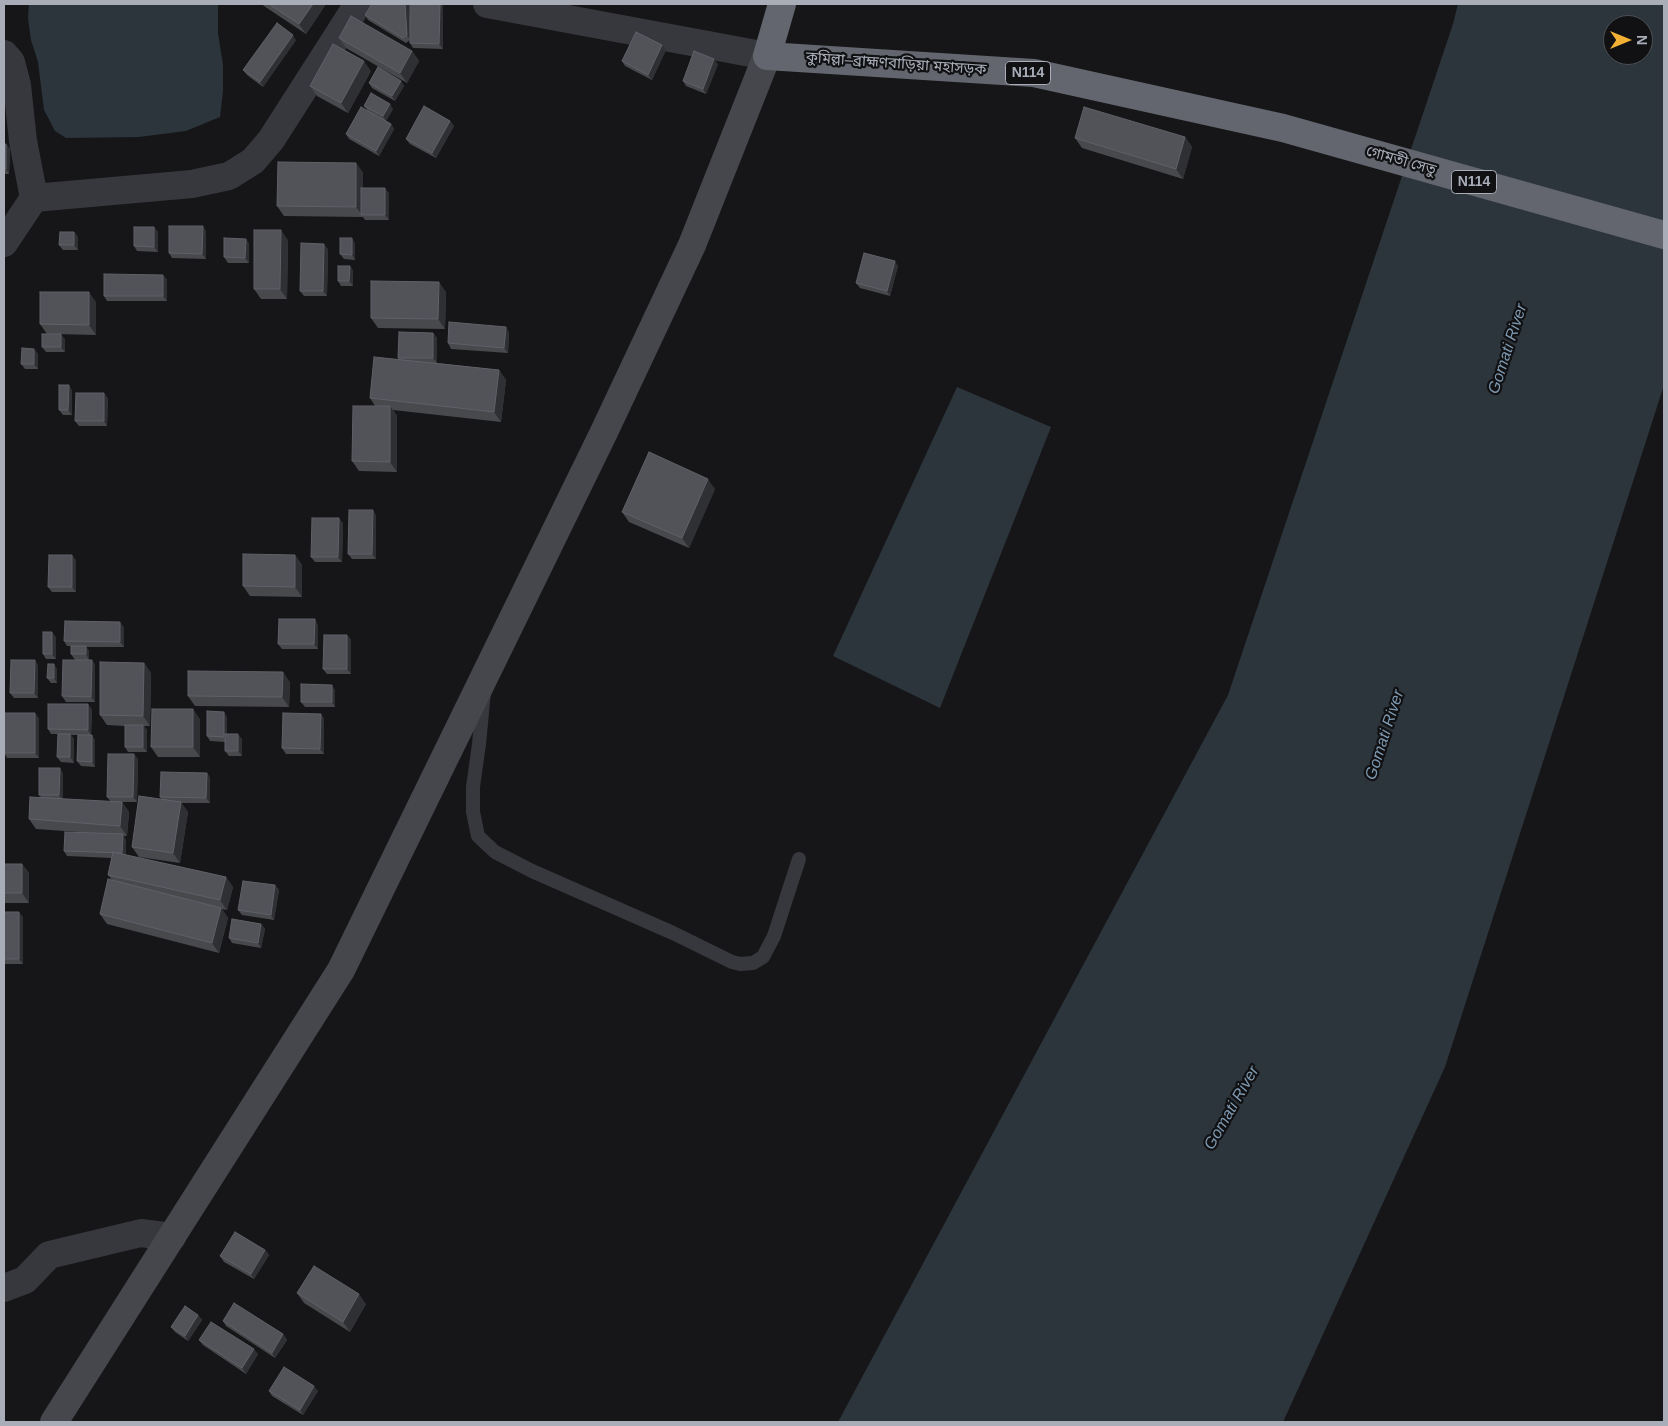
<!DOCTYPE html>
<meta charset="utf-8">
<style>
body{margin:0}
#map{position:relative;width:1668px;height:1426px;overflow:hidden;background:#161618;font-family:Helvetica,sans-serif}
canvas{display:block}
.frame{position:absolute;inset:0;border:5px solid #a8adb8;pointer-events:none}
.north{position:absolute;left:1603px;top:15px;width:50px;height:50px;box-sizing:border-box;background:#111113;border:1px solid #4d4f55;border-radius:50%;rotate:90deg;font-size:14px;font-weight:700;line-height:20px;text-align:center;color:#a8adb8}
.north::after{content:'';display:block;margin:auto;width:18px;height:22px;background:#f2b134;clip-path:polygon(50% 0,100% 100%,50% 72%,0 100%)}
</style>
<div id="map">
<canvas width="1668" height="1426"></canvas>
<div class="frame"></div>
<div class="north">N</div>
</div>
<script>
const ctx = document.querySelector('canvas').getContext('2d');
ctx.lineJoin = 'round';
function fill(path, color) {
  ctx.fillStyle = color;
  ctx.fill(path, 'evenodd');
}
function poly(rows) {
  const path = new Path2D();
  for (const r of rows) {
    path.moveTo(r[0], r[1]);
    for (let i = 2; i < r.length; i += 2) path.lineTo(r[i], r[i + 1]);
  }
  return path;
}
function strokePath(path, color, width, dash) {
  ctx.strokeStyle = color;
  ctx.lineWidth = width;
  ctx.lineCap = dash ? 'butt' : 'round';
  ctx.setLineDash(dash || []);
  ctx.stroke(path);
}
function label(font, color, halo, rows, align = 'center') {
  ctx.font = font + ' Helvetica,"Noto Sans Bengali",sans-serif';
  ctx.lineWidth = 4.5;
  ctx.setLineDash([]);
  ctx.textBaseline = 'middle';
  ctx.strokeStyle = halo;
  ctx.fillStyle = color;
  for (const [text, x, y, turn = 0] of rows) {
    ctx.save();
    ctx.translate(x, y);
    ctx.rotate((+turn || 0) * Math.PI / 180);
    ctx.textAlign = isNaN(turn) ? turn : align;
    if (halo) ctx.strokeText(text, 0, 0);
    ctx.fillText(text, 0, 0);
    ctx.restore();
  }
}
const water = poly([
 [29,4,218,4,218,33,223,65,223,91,220,117,186,131,139,137,66,138,55,131,44,110,38,62,31,40,28,18],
 [1458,4,1664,4,1664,385,1445,1067,1283,1422,838,1422,1228,695,1453,24],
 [1613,25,1643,25,1643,55,1613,55],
 [957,387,1051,427,940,708,833,656]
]);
const lane = poly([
 [484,692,479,744,473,787,473,812,478,836,495,852,532,871,673,933,732,962,740,964,753,963,763,957,774,936,799,859]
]);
const street = poly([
 [487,4,767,56],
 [4,54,11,62,17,85,23,141,34,198],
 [4,243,34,198,192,184,229,176,253,161,271,140,358,4],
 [4,1288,25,1280,49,1255,141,1233,172,1237]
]);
const secondary = poly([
 [54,1422,341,970,604,432,692,245,767,56]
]);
const highway = poly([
 [782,4,767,56,1034,73,1283,128,1664,235]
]);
const wall = poly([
 [262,4,326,4,306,34,264,6],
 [372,4,409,4,410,29,410,4,442,4,443,6,443,49,413,48,410,43,410,40,406,43,368,20,365,15],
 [339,38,412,51,419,61,407,83,346,48],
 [296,40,263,87,247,75,243,70],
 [662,45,666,50,652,80,625,66,622,61],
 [718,64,706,94,686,86,683,81],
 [371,71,348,113,317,96,310,86],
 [401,81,404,86,395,101,372,88,369,83],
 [364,106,393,109,386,121,391,124,394,129,379,156,349,139,346,134,368,111],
 [450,121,454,126,436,158,410,144,406,139],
 [1185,137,1192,147,1183,179,1082,148,1075,138],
 [4,144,6,144,10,149,9,174,4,174],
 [356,163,363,173,363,188,389,193,389,220,365,220,363,217,284,216,277,206],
 [154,227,158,232,158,252,137,251,134,246],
 [206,231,206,259,172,258,169,253],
 [74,232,78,237,78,250,63,250,59,245],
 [246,239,249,244,249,263,228,263,224,257],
 [288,240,287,299,261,299,254,289],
 [355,243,355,260,344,259,340,254],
 [328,249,327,296,304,296,300,291],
 [350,266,353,271,353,286,341,286,338,281],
 [898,266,890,296,860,288,856,283],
 [163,275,167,280,167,301,107,301,104,296],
 [446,292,445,329,378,328,371,318],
 [96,302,96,335,56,334,65,339,65,352,46,352,42,347,47,334,40,324],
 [509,332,508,353,451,349,448,343],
 [433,333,437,338,437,363,499,370,506,380,501,422,393,410,397,416,397,472,359,471,352,461,375,406,370,398,399,359,398,358],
 [34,349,38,354,38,369,25,369,21,364],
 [72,390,72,415,63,415,59,410],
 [108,398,107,426,79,426,75,421],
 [715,489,689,548,629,522,622,512],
 [376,515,376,559,352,559,348,554],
 [343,523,342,562,315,562,311,557],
 [295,555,302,565,302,597,250,596,243,586],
 [76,560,76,592,52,592,48,587],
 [318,625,318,649,282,649,278,644],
 [124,627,124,647,86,647,89,651,89,660,75,660,71,654,71,646,67,646,64,641],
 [347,635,351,640,351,674,327,674,323,669],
 [56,637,56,659,46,659,43,654],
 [92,660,95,665,95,702,66,702,62,696],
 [144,663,151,673,150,726,144,726,147,730,147,752,128,752,125,747,125,726,107,725,100,715],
 [38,665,38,698,14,698,10,693],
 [57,669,57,683,51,683,47,678],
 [290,682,289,707,195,706,188,696],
 [335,690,335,707,305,707,301,702],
 [92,709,91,735,95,740,95,767,81,766,77,761,78,735,71,735,74,739,74,763,61,762,57,757,58,734,51,734,48,729],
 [321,714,324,719,324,754,286,754,282,748],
 [227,717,227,734,242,739,242,756,229,756,225,751,225,742,210,741,207,736],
 [39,718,39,758,7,758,4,753],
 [200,719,200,757,158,757,151,747],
 [138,759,137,802,112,802,122,802,129,812,127,836,123,836,126,840,126,855,226,877,233,887,227,910,222,909,228,918,219,953,107,924,100,914,112,880,108,875,112,858,67,856,64,851,79,832,36,829,29,819,41,797,39,795,63,773,63,799,111,802,107,797],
 [207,773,210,778,210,803,181,803,188,812,180,863,139,857,132,847,162,800,160,797],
 [4,864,22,864,29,873,29,903,4,903],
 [275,885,279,890,274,920,242,915,238,910],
 [4,912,23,917,23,964,4,964],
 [261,924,265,929,261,948,232,943,229,938],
 [265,1250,269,1255,254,1279,224,1262,220,1256],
 [297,1293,366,1304,350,1332,304,1303],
 [198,1315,202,1320,188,1341,175,1332,171,1327],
 [223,1321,283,1334,287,1340,275,1358,226,1326],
 [199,1340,258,1354,246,1374,203,1345],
 [269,1391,318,1391,303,1415,272,1396]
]);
const shadedWall = poly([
 [313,4,326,4,306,34,299,24],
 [405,4,409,4,410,40,407,35],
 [440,4,442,4,443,6,443,49,439,44],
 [293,35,296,40,263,87,260,82],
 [662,45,666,50,652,80,648,75],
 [412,51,419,61,407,83,400,73],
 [714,59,718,64,706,94,703,89],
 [364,61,371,71,348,113,341,103],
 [401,81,404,86,395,101,392,96],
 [390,104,393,109,386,121,383,116],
 [450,121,454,126,436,158,432,153],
 [391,124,394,129,379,156,376,151],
 [1185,137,1192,147,1183,179,1176,169],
 [6,144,10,149,9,174,6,169],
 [356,163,363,173,363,215,362,215,356,207],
 [385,188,389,193,389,220,385,215],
 [203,226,206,231,206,259,202,254],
 [154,227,158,232,158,252,154,247],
 [281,230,288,240,287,299,280,289],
 [74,232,78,237,78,250,74,245],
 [352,238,355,243,355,260,352,255],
 [246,239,249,244,249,263,245,258],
 [324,244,328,249,327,296,323,291],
 [895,261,898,266,890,296,887,291],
 [350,266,353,271,353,286,349,281],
 [163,275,167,280,167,301,163,296],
 [439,282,446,292,445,329,438,319],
 [89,292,96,302,96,335,89,325],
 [506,327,509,332,508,353,504,348],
 [433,333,437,338,437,363,433,358],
 [61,334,65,339,65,352,61,347],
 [34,349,38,354,38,369,34,364],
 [499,370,506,380,501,422,494,412],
 [69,385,72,390,72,415,68,410],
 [104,393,108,398,107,426,104,421],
 [390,406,397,416,397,472,390,462],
 [708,479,715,489,689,548,682,538],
 [373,510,376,515,376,559,372,554],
 [339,518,343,523,342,562,338,557],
 [72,555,76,560,76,592,72,587],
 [295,555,302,565,302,597,295,587],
 [315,619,318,625,318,649,314,644],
 [120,622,124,627,124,647,120,642],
 [52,632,56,637,56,659,52,654],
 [347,635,351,640,351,674,347,669],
 [86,646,89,651,89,660,86,654],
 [35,660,38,665,38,698,34,693],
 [92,660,95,665,95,702,91,697],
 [144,663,151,673,150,726,143,716],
 [54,664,57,669,57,683,54,678],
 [283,672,290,682,289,707,282,697],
 [332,685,335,690,335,707,332,702],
 [88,704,92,709,91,735,88,730],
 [193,709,200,719,200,757,193,747],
 [224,712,227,717,227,742,224,737],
 [35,713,39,718,39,758,35,753],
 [321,714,324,719,324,754,320,749],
 [143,725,147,730,147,752,143,747],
 [70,734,74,739,74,763,70,757],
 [238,734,242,739,242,756,238,751],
 [92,735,95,740,95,767,92,762],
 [134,754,138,759,137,802,133,797],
 [60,768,63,773,63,800,59,795],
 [207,773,210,778,210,803,206,798],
 [122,802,129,812,127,836,120,826],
 [181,802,188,812,180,863,173,853],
 [123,834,126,840,126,858,122,853],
 [22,864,29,873,29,903,22,893],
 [226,877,233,887,227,910,220,900],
 [275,885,279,890,274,920,271,915],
 [221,908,228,918,219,953,212,943],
 [19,912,23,917,23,964,19,959],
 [261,924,265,929,261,948,258,943],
 [265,1250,269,1255,254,1279,251,1274],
 [359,1294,366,1304,350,1332,343,1322],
 [198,1315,202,1320,188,1341,185,1336],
 [283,1334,287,1340,275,1358,272,1353],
 [254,1349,258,1354,246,1374,242,1368],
 [314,1386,318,1391,303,1415,300,1410]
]);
const building = poly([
 [269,4,313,4,299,24,269,4],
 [372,4,405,4,407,35,403,38,365,15,372,4],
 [410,4,440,4,439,44,410,43,410,4],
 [351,16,412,51,400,73,339,38,351,16],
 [277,23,293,35,260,82,243,70,277,23],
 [636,32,662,45,648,75,622,61,636,32],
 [333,44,364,61,341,103,310,86,333,44],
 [694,51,714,59,703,89,683,81,694,51],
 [378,67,401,81,392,96,369,83,378,67],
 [371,93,390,104,383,116,364,106,371,93],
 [424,106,450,121,432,153,406,139,424,106],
 [361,107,391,124,376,151,346,134,361,107],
 [1084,107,1185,137,1176,169,1075,138,1084,107],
 [4,144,6,144,6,169,4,169,4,144],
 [278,162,356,163,356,207,277,206,278,162],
 [361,188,385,188,385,215,361,215,361,188],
 [169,226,203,226,202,254,169,253,169,226],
 [134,227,154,227,154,247,134,246,134,227],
 [254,230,281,230,280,289,254,289,254,230],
 [60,232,74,232,74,245,59,245,60,232],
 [224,238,246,239,245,258,224,257,224,238],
 [340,238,352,238,352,255,340,254,340,238],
 [301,243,324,244,323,291,300,291,301,243],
 [864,253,895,261,887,291,856,283,864,253],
 [338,266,350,266,349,281,338,281,338,266],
 [104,274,163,275,163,296,104,296,104,274],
 [371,281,439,282,438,319,371,318,371,281],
 [40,292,89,292,89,325,40,324,40,292],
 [449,322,506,327,504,348,448,343,449,322],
 [399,332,433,333,433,358,398,358,399,332],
 [42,334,61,334,61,347,42,347,42,334],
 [22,348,34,349,34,364,21,364,22,348],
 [374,357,499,370,494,412,370,398,374,357],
 [59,385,69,385,68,410,59,410,59,385],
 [76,393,104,393,104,421,75,421,76,393],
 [353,406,390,406,390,462,352,461,353,406],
 [649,452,708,479,682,538,622,512,649,452],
 [349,510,373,510,372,554,348,554,349,510],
 [312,518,339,518,338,557,311,557,312,518],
 [243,554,295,555,295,587,243,586,243,554],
 [49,555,72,555,72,587,48,587,49,555],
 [279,619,315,619,314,644,278,644,279,619],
 [65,621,120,622,120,642,64,641,65,621],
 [43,632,52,632,52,654,43,654,43,632],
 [324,635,347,635,347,669,323,669,324,635],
 [71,646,86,646,86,654,71,654,71,646],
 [11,660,35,660,34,693,10,693,11,660],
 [63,660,92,660,91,697,62,696,63,660],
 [100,662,144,663,143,716,100,715,100,662],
 [48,664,54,664,54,678,47,678,48,664],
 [188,671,283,672,282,697,188,696,188,671],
 [301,684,332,685,332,702,301,702,301,684],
 [48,704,88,704,88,730,48,729,48,704],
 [152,709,193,709,193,747,151,747,152,709],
 [207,711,224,712,224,737,207,736,207,711],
 [4,713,35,713,35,753,4,753,4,713],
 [283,713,321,714,320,749,282,748,283,713],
 [125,725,143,725,143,747,125,747,125,725],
 [58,734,70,734,70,757,57,757,58,734],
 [225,734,238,734,238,751,225,751,225,734],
 [78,735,92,735,92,762,77,761,78,735],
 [108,754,134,754,133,797,107,797,108,754],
 [39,768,60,768,59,795,39,795,39,768],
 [161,772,207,773,206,798,160,797,161,772],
 [139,796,181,802,173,853,132,847,139,796],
 [30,797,122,802,120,826,29,819,30,797],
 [65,832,123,834,122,853,64,851,65,832],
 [113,852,226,877,220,900,108,875,113,852],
 [4,864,22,864,22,893,4,893,4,864],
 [108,879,221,908,212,943,100,914,108,879],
 [243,881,275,885,271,915,238,910,243,881],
 [4,912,19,912,19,959,4,959,4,912],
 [232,919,261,924,258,943,229,938,232,919],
 [235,1232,265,1250,251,1274,220,1256,235,1232],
 [314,1266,359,1294,343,1322,297,1293,314,1266],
 [234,1303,283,1334,272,1353,223,1321,234,1303],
 [185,1306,198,1315,185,1336,171,1327,185,1306],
 [211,1322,254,1349,242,1368,199,1340,211,1322],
 [284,1367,314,1386,300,1410,269,1391,284,1367]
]);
const shields = [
 [1028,73,45],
 [1474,182,45]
];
const shieldNames = [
 ["N114",1028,73],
 ["N114",1474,182]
];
const streetNames = [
 ["কুমিল্লা–ব্রাহ্মণবাড়িয়া মহাসড়ক",896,64,4],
 ["গোমতী সেতু",1401,161,16]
];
const waterNames = [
 ["Gomati River",1508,349,-72],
 ["Gomati River",1385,735,-72],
 ["Gomati River",1232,1108,-60]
];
fill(water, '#2c353c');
strokePath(lane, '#37383d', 14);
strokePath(street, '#37383d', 28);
strokePath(secondary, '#45474d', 28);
strokePath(highway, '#63666e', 28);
fill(wall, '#47494d');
fill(shadedWall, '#2f3033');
fill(building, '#525359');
strokePath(building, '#5f6168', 1);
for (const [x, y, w] of shields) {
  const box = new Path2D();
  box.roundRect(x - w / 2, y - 11.5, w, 23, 4);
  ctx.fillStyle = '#111113';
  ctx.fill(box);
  strokePath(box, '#a8adb8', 1);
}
label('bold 14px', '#a8adb8', null, shieldNames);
label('15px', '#a8adb8', '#111113', streetNames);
label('italic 16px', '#7f9bb3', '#111113', waterNames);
</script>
